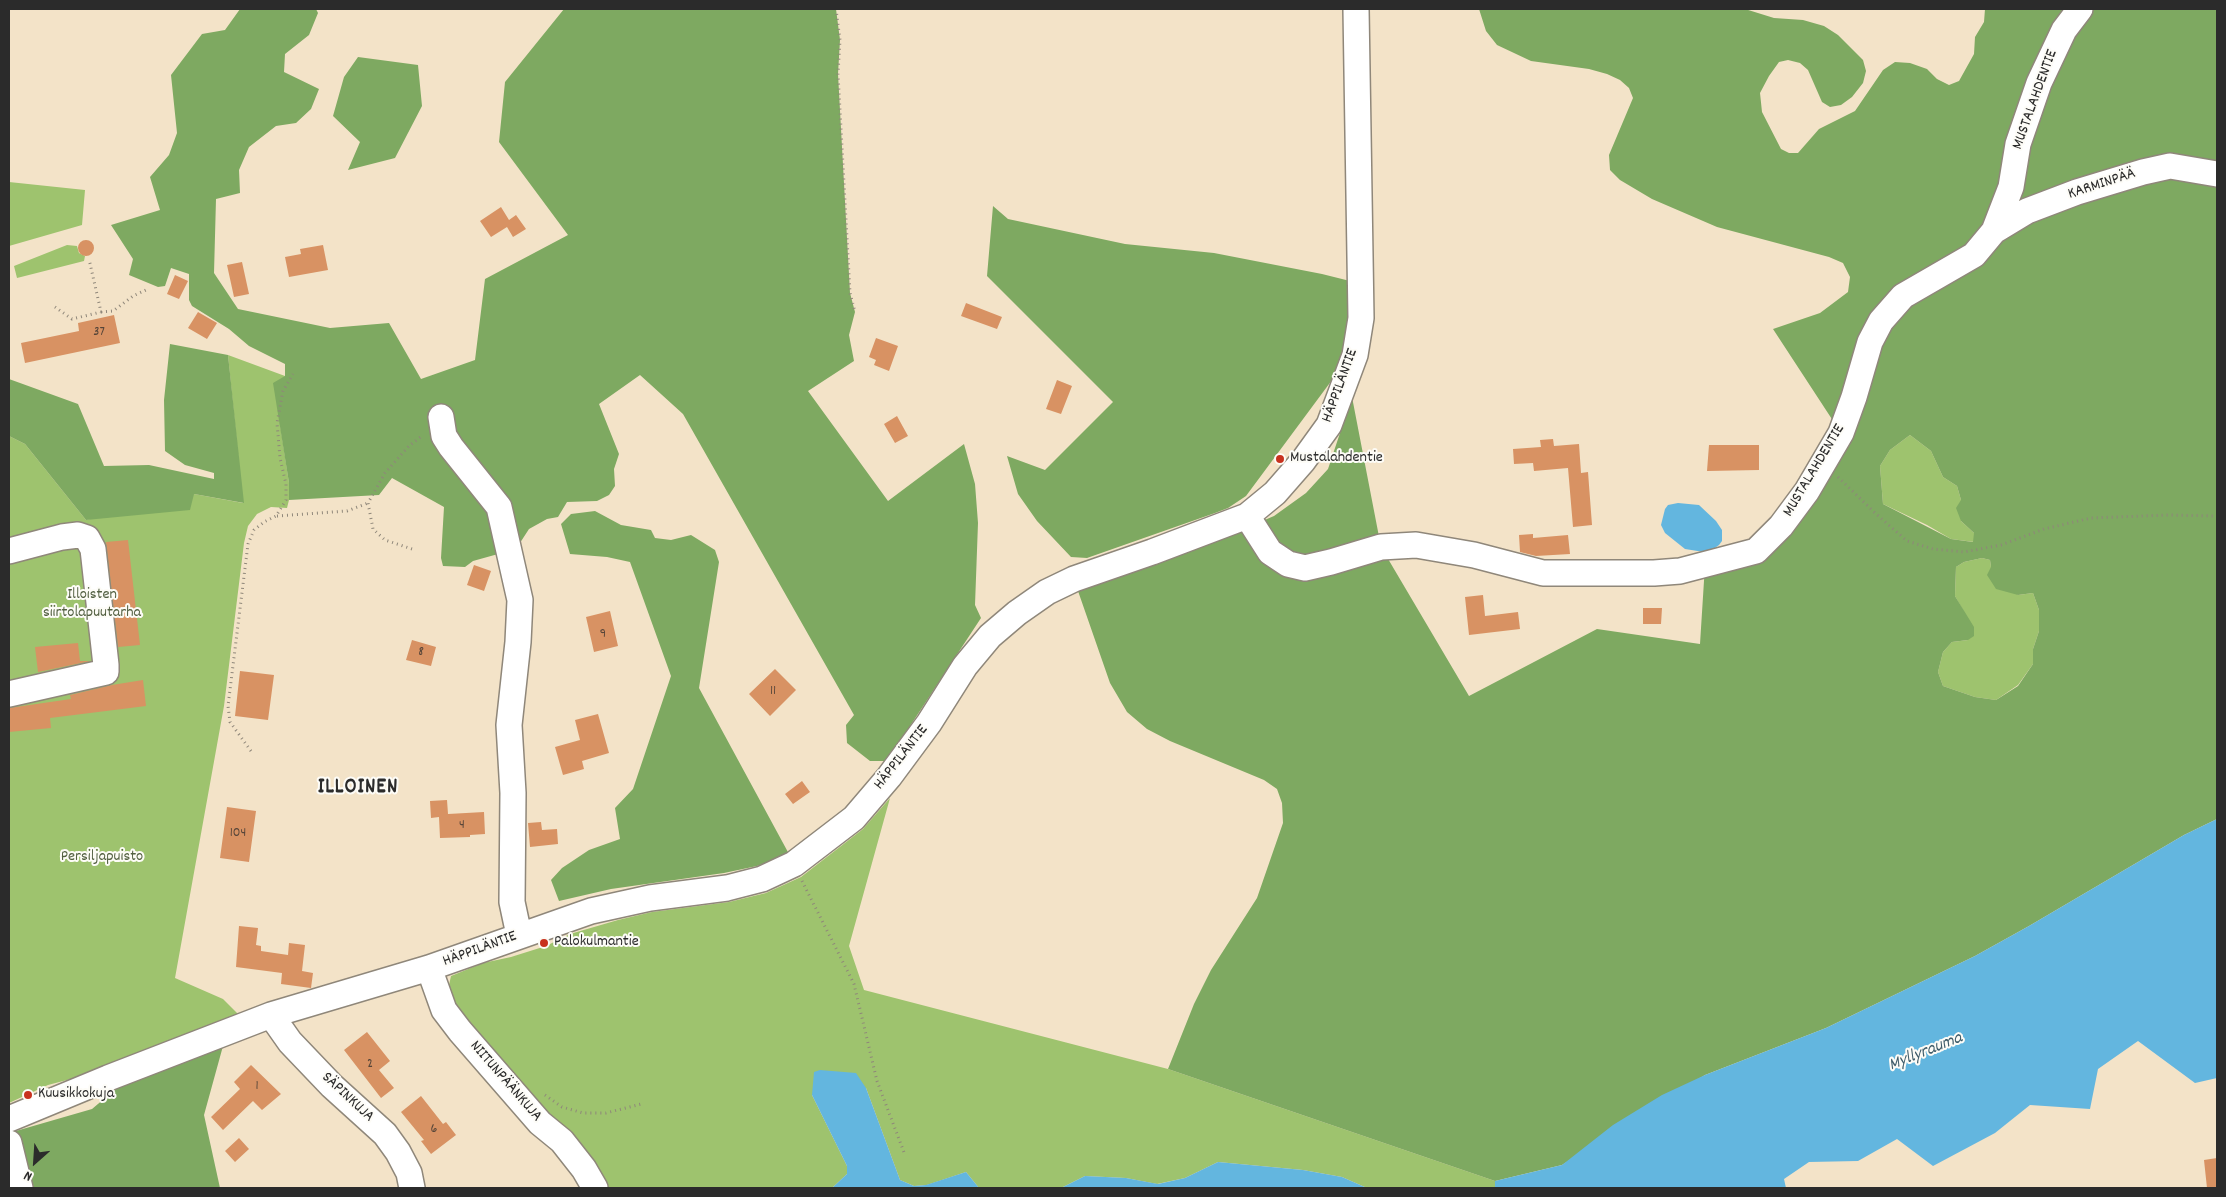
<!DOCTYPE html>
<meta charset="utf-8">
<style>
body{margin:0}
#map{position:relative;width:2226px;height:1197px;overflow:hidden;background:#f3e3c8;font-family:Dekko,sans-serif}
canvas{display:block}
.frame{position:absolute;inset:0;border:10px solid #2b2b2b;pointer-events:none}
.north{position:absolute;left:10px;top:1137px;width:50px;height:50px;-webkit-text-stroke:4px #fdfcf7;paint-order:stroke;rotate:206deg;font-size:14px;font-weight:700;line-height:20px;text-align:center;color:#2b2b2b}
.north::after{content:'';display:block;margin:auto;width:18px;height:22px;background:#2b2b2b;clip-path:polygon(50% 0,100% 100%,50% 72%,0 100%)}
</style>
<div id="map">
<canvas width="2226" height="1197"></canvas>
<div class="frame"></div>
<div class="north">N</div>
</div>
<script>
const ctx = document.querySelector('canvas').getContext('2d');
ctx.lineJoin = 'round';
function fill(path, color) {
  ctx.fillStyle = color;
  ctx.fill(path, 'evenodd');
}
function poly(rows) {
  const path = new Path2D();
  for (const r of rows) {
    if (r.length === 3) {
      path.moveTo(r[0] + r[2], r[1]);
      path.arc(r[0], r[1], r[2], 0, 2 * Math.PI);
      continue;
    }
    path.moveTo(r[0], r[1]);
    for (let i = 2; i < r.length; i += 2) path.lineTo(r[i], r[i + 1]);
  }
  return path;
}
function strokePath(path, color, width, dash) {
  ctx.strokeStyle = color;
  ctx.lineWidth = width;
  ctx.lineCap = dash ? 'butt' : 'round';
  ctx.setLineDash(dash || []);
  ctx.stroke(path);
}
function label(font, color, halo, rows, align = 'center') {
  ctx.font = font + ' Dekko,sans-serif';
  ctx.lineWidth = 4;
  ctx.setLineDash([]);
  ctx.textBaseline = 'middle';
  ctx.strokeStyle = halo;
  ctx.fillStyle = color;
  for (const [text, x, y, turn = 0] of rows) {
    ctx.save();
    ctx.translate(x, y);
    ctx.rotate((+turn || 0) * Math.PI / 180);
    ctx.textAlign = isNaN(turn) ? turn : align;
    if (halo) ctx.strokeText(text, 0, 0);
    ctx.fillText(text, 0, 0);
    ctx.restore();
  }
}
const green = poly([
 [9,182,85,190,82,225,9,246],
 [67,245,77,246,79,253,85,256,84,261,17,278,14,266],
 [228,355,285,376,280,424,289,483,289,500,287,508,271,507,257,514,248,526,244,543,224,706,175,978,223,999,239,1015,101,1071,48,1085,9,1103,9,436,25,444,86,520,194,494,243,503],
 [1910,435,1931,451,1943,477,1957,486,1961,500,1961,521,1974,533,1974,542,1951,539,1927,525,1883,504,1880,466,1890,450],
 [1982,558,1990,560,1991,567,2018,595,2033,593,2039,610,2039,631,2033,649,2033,664,2018,685,1996,700,1975,697,1943,686,1938,672,1943,652,1952,642,1968,640,1963,610,1955,596,1956,567,1964,562],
 [890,798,849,946,864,990,1168,1069,1495,1181,1495,1188,1474,1188,1472,1187,1470,1188,1367,1188,1342,1177,1303,1170,1218,1162,1185,1178,1157,1184,1126,1178,1085,1176,1061,1188,979,1188,966,1172,927,1185,914,1186,900,1180,866,1088,812,1095,847,1166,847,1174,832,1188,600,1188,446,999,451,976,483,963,511,957,546,946,570,934,618,920,652,912,729,902,766,893,801,877,863,829]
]);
const forest = poly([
 [240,9,316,9,318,13,309,35,285,54,284,72,319,89,311,109,296,123,276,126,249,147,239,170,240,193,216,199,214,273,238,309,330,328,389,323,421,379,475,360,485,279,568,235,499,142,505,82,564,9,836,9,840,40,838,74,850,293,855,312,849,335,854,361,808,391,888,501,964,444,975,484,978,523,975,605,981,618,887,761,870,761,847,743,846,725,854,715,683,414,640,375,599,404,619,454,614,469,615,486,609,495,597,501,567,502,558,517,547,519,529,529,516,549,473,561,465,567,443,566,441,558,444,507,392,478,379,495,289,500,289,483,273,383,285,376,285,364,249,346,229,329,192,306,189,300,189,274,171,268,165,286,158,287,129,275,133,259,111,225,160,210,150,177,169,155,177,133,171,75,202,34,225,30],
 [1479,9,1745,9,1774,18,1803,20,1824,26,1838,35,1863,60,1866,71,1863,83,1852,97,1841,105,1830,107,1822,102,1808,70,1800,63,1788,60,1779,62,1769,76,1760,93,1762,112,1781,149,1789,153,1798,153,1819,129,1855,111,1883,70,1895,62,1910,63,1927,69,1937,79,1949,85,1959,81,1974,54,1975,37,1984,22,1985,9,2217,9,2217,819,2184,835,2029,926,1975,956,1826,1028,1705,1075,1562,1165,1495,1181,1168,1069,1194,1004,1211,970,1257,898,1283,823,1282,803,1277,789,1264,780,1170,741,1147,729,1127,712,1110,683,1078,591,1112,576,1206,545,1274,516,1306,493,1328,469,1352,397,1381,547,1469,696,1597,629,1700,644,1705,565,1756,551,1841,433,1773,329,1820,313,1848,292,1850,277,1843,263,1829,257,1717,227,1652,199,1620,180,1610,170,1609,155,1633,98,1629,88,1620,80,1607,74,1589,69,1531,61,1497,45,1486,31],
 [1910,435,1931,451,1943,477,1957,486,1961,500,1956,508,1961,521,1974,533,1973,542,1951,539,1883,504,1880,466,1890,450],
 [1982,558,1990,560,1991,567,1987,575,1996,589,2018,595,2033,593,2039,610,2039,631,2033,649,2033,664,2018,686,1996,700,1975,697,1943,686,1938,672,1943,652,1952,642,1968,640,1974,636,1974,627,1955,596,1956,567,1964,562],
 [358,57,418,65,422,106,395,158,348,170,360,142,333,116,344,77],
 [993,206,1008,219,1125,244,1214,253,1322,274,1350,281,1352,317,1345,350,1332,380,1246,496,1228,508,1215,513,1087,558,1071,557,1037,521,1018,494,1007,456,1045,470,1113,402,987,276],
 [170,344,228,355,244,503,194,494,190,510,86,520,25,444,9,436,9,379,78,404,104,466,149,465,214,479,214,473,185,465,165,451,164,400],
 [595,511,621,525,651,530,655,538,671,540,691,535,715,550,719,562,699,688,789,854,757,866,724,873,611,889,559,901,551,880,562,868,589,850,620,839,615,808,633,789,671,676,630,562,607,557,570,554,561,524,571,514],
 [223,1046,204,1115,220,1188,9,1188,9,1133,92,1109,123,1083]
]);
const water = poly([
 [1678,503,1699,505,1716,521,1722,530,1722,541,1719,545,1712,550,1704,552,1685,549,1665,533,1661,525,1665,509,1668,505],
 [2217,819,2217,1078,2195,1083,2138,1041,2098,1069,2090,1109,2030,1105,1995,1133,1933,1166,1897,1139,1858,1161,1809,1162,1784,1179,1786,1188,1495,1188,1495,1181,1562,1165,1613,1125,1662,1095,1705,1075,1826,1028,1975,956,2029,926,2184,835],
 [820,1070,856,1073,866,1088,900,1180,914,1186,926,1185,966,1172,979,1188,832,1188,847,1174,847,1166,812,1095,814,1072],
 [1218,1162,1303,1170,1342,1177,1367,1188,1061,1188,1085,1176,1126,1178,1158,1184,1185,1178]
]);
const building = poly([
 [501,207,509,220,516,215,526,229,513,237,507,227,491,237,480,221],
 [86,248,8],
 [323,245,328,270,289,277,285,257,301,254,300,249],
 [242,262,249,294,234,297,227,265],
 [175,275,188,281,179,299,167,294],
 [966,303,1002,317,997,329,961,316],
 [198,312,217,323,207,339,188,328],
 [114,315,120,343,25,363,21,343,79,331,78,323],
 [876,338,898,346,889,371,874,365,876,360,869,357],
 [1057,380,1072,386,1061,414,1046,409],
 [897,416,908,436,895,443,884,424],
 [1553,439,1554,446,1579,444,1581,473,1588,472,1592,525,1573,527,1568,468,1534,471,1533,463,1514,464,1513,449,1541,447,1540,440],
 [1709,445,1759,445,1759,470,1707,471],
 [1533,534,1533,538,1568,535,1570,554,1536,556,1520,552,1519,535],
 [128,540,140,645,118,647,106,542],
 [474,565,491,571,484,591,467,585],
 [1483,595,1485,616,1518,612,1520,629,1469,635,1465,597],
 [1643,608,1662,608,1661,624,1643,624],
 [610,611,618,646,594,652,586,617],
 [412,640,436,647,431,666,406,660],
 [78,643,80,661,91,661,38,672,35,647],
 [775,669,796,690,770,716,749,694],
 [240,671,274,675,268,720,235,716],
 [143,680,146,706,50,718,51,728,9,732,9,708,71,699,70,695,112,685],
 [598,714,609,753,582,761,584,769,563,775,555,747,580,740,575,720],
 [802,781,810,792,793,804,785,794],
 [447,800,448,814,484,812,485,834,470,835,470,837,440,838,439,817,431,818,430,801],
 [227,807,256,811,249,862,220,858],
 [541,822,542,830,557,829,558,844,530,847,528,823],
 [239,926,258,928,256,945,261,946,261,951,288,955,289,943,305,945,302,971,313,973,311,988,281,984,282,973,236,967],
 [367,1032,390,1061,379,1070,394,1088,381,1098,344,1050],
 [251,1065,281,1094,262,1110,253,1101,223,1130,211,1117,240,1089,234,1082],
 [421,1096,443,1124,446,1122,456,1135,431,1154,421,1141,424,1140,401,1112],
 [239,1138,249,1149,235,1162,225,1151],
 [2217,1158,2217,1188,2207,1188,2204,1160]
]);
const path = poly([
 [836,9,840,40,838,74,850,293,855,312],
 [55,307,72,319,101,312,89,259],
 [101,312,113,311,133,296,148,289],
 [1838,477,1875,513,1907,541,1933,549,1964,552,2001,545,2044,529,2091,518,2168,515,2217,516],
 [277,516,347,511,368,503],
 [412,549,385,540,373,529,368,503,385,473,409,446,423,435],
 [251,751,230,722,228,706,248,544,254,530,264,522,276,516,286,500,286,484,280,458,277,423,283,391,293,374],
 [802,881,854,984,877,1081,905,1155],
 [545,1095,562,1107,583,1113,606,1113,641,1104]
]);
const minor = poly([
 [1994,231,2027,211,2077,192,2143,172,2170,166,2217,174],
 [441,417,444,436,451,447,499,507,520,600,518,642,509,725,513,793,512,902,519,935],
 [1247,516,1270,552,1288,564,1305,568,1331,562,1381,547,1416,545,1474,555,1543,573,1654,573,1680,571,1756,551,1781,526,1807,491,1841,433,1854,397,1870,342,1881,321,1903,296,1974,255,1994,231,2011,187,2018,144,2039,83,2064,30,2080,9],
 [9,551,62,537,78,535,87,538,93,549,106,665,106,672,9,694],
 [429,968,444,1010,460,1031,540,1123,562,1141,584,1169,595,1188],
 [271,1015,290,1042,332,1086,385,1134,398,1152,409,1173,412,1188],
 [9,1119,108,1078,271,1015,429,968,591,911,650,898,727,888,762,879,794,864,854,818,889,777,929,723,965,666,990,636,1017,613,1047,592,1074,579,1152,552,1247,516,1275,493,1303,461,1329,425,1355,355,1361,318,1356,9],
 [9,1143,20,1188]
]);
const markers = [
 [1280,459,5,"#c8321e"],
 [544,943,5,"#c8321e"],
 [28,1095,5,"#c8321e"]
];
const numberNames = [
 ["37",99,333],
 ["9",603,635],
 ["8",421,653],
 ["11",773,692],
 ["4",462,826],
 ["104",238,834],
 ["2",370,1065],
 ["1",257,1087],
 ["6",434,1130]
];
const streetNames = [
 ["MUSTALAHDENTIE",2036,100,-70],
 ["KARMINPÄÄ",2102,185,-18],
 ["HÄPPILÄNTIE",1341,386,-70],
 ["MUSTALAHDENTIE",1815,471,-59],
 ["HÄPPILÄNTIE",902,758,-52],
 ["HÄPPILÄNTIE",480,950,-20],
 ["NIITUNPÄÄNKUJA",505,1082,49],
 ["SÄPINKUJA",347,1098,43]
];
const poiNames = [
 ["Mustalahdentie",1290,459],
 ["Palokulmantie",554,943],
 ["Kuusikkokuja",38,1095]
];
const parkNames = [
 ["Illoisten",92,596],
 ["siirtolapuutarha",92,614],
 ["Persiljapuisto",102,858]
];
const waterNames = [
 ["Myllyrauma",1926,1053,-22]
];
const districtNames = [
 ["ILLOINEN",358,789]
];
fill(green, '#9ec36e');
fill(forest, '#7ea961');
fill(water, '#63b6df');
fill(building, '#d89263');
strokePath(minor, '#8f877a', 28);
strokePath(path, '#8f877a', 3, [1, 4]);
strokePath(minor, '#fff', 25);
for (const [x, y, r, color] of markers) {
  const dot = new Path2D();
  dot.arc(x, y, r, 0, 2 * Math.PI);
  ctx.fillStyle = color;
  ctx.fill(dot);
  strokePath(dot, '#fdfcf7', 2);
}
label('14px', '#564539', null, numberNames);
label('16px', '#2b2b2b', '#fdfcf7', streetNames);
label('16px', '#2b2b2b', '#fdfcf7', poiNames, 'left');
label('16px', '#536042', '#fdfcf7', parkNames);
label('italic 18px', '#3f5c6a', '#fdfcf7', waterNames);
ctx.letterSpacing = '1px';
label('bold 21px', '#2b2b2b', '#fdfcf7', districtNames);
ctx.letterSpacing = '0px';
</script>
